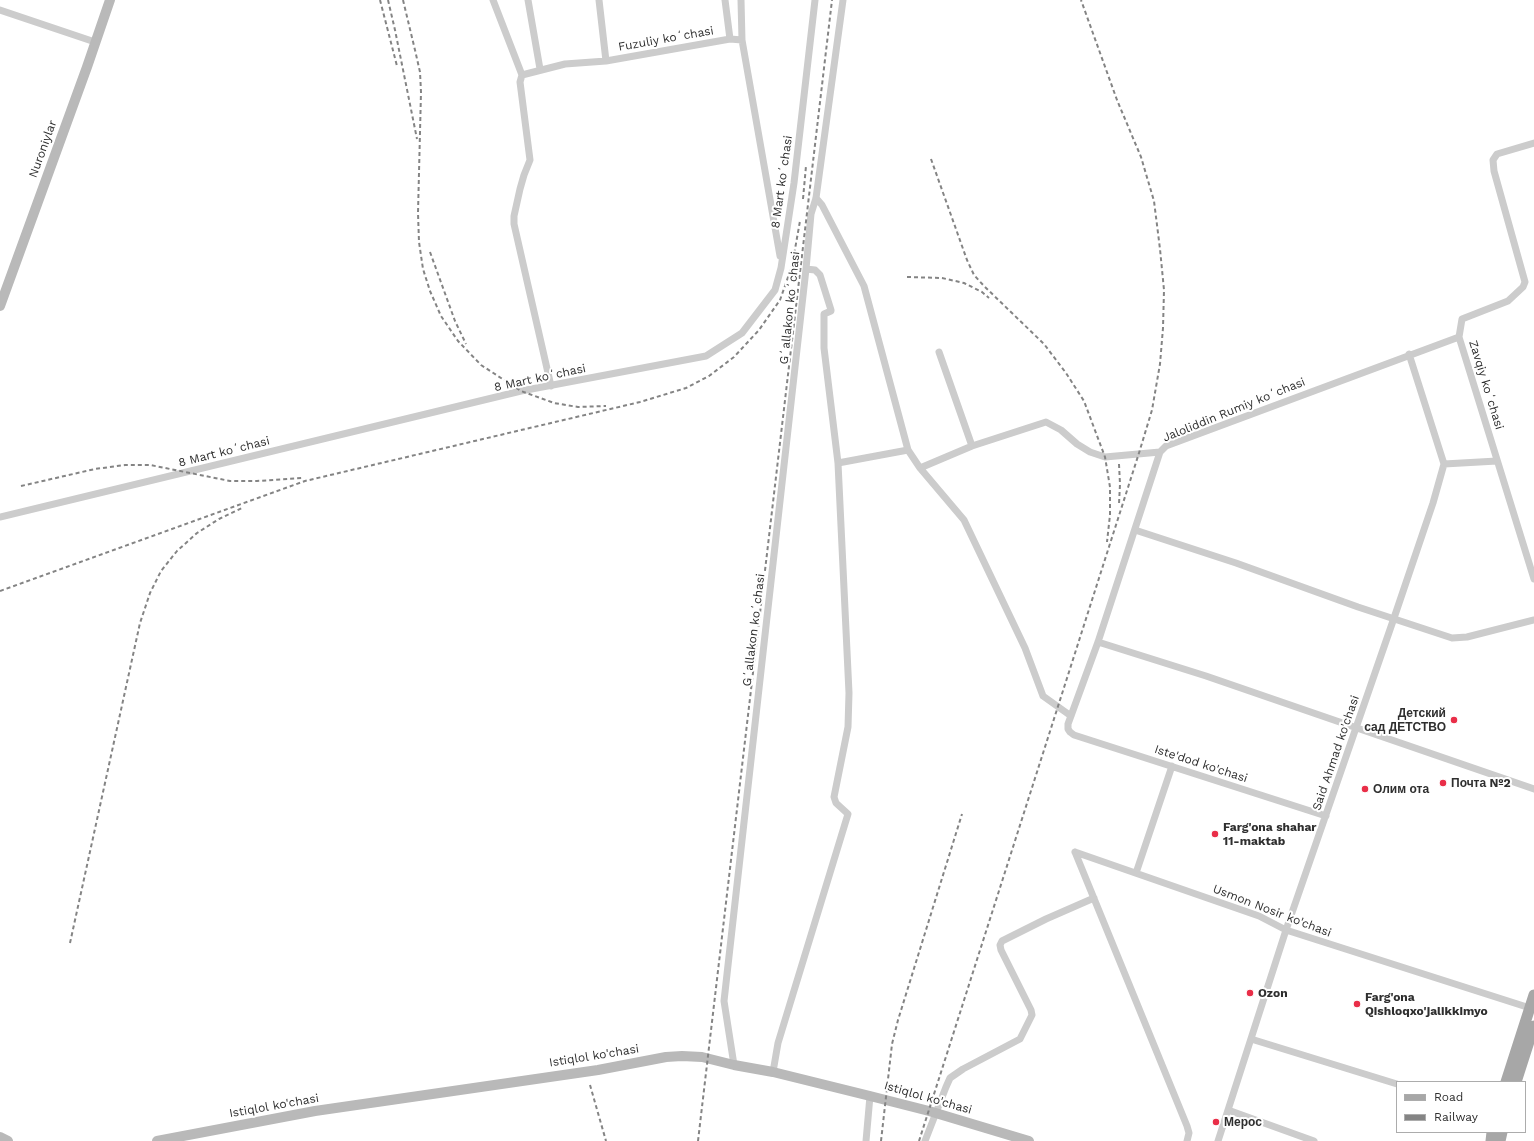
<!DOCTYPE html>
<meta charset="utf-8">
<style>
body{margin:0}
#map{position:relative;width:1534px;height:1141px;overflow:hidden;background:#fff;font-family:"Work Sans",sans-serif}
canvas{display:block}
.legend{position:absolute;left:1396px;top:1081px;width:130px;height:52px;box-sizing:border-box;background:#fff;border:1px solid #acacac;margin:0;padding:5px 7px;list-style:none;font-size:12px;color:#2f2f2f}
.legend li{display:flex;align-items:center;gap:8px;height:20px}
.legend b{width:20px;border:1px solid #acacac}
</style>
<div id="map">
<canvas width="1534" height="1141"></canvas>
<ul class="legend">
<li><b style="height:5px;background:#a7a7a7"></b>Road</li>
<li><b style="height:5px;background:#848484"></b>Railway</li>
</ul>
</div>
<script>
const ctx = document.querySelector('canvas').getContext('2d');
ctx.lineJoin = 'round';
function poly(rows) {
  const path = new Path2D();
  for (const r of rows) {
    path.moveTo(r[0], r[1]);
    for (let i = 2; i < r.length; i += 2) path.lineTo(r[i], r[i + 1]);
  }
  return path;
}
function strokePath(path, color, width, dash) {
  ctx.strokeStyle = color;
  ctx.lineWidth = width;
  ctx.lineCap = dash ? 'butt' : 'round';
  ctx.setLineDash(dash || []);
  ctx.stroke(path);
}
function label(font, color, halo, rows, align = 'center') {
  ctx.font = font + ' "Work Sans",sans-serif';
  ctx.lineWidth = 4;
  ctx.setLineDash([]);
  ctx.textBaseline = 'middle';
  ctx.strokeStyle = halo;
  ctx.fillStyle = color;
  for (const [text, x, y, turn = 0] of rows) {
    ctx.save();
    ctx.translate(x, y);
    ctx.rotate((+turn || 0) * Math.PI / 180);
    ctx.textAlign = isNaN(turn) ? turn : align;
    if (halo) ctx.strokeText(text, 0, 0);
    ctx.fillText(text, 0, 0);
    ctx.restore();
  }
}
const minor = poly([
 [493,0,522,75,520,82,530,160,524,175,520,189,514,216,514,224,551,386],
 [528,0,540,69],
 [599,0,606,61],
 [725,0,730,39],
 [741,0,742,40,780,256],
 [0,10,95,42],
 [522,75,565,64,606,61,730,39,742,40],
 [1534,143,1497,154,1493,160,1494,171,1525,282,1523,287,1508,301,1462,319,1459,337,1534,579],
 [816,198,822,205,864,286,908,450,920,468,964,520,1025,648,1043,696,1071,716],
 [939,352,972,446],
 [838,463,908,450],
 [1444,464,1497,461],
 [920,468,972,446,1046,422,1061,430,1077,444,1090,452,1105,457,1160,452],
 [0,517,521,391,706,356,742,333,775,290,781,268,794,183,815,0],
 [1135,530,1236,563,1358,607,1452,638,1467,637,1534,620],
 [1098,642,1206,676,1534,789],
 [1326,816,1074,735,1070,732,1068,729,1068,724,1098,642,1160,452,1166,446,1459,337],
 [1075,852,1259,916,1286,930,1530,1008],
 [1075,852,1187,1126,1189,1133,1187,1141],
 [1136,873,1172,766],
 [1251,1039,1397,1084],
 [734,1065,724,1001,806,269,811,214,816,198,843,0],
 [773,1072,778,1043,848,814,836,803,834,797,848,727,849,693,838,463,824,348,824,314,831,311,831,310,820,275,815,270,806,269],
 [1228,1110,1314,1141],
 [866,1141,870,1096],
 [925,1141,946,1087,950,1078,963,1069,1020,1039,1032,1015,1031,1010,1001,950,1000,945,1002,941,1046,919,1094,898],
 [1218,1141,1286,930,1394,618,1433,503,1444,464,1409,354]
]);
const secondary = poly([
 [0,306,87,67,110,0],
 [0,1137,8,1141],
 [157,1141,315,1111,598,1070,666,1057,682,1056,702,1057,734,1065,773,1072,870,1096,929,1111,1029,1141]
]);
const primary = poly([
 [1506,1082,1534,995],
 [1516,1082,1534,1026],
 [1491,1141,1492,1132],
 [1500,1141,1502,1132]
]);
const rail = poly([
 [380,0,397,66],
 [388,0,395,30,417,139],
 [403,0,415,50,420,72,421,92,418,213,419,242,423,269,430,291,441,316,458,341,481,365,521,391,554,403,578,407,606,406],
 [931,159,967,260,974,275,984,286,1044,344,1066,373,1084,401,1105,457,1110,487,1110,515,1107,542],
 [803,199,806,166],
 [430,252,455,321,466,344],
 [907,277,942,278,964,283,982,292,989,298],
 [1119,464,1120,484,1119,504],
 [21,486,95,469,125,465,150,465,230,481,257,481,302,478],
 [0,591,305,481,640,402,686,388,709,376,734,357,759,330,780,300,792,266,800,221],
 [70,943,140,623,150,593,161,571,177,551,197,533,219,519,242,508],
 [590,1085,606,1141],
 [698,1141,832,0],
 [881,1141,892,1044,898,1020,962,814],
 [919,1141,1139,453,1152,410,1160,364,1163,328,1164,290,1160,249,1154,201,1141,157,1117,100,1081,0]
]);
const markers = [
 [1454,720,4,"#e92e48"],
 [1443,783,4,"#e92e48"],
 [1365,789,4,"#e92e48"],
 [1215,834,4,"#e92e48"],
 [1250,993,4,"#e92e48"],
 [1357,1004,4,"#e92e48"],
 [1216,1122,4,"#e92e48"]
];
const streetNames = [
 ["Fuzuliy koʻchasi",666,39,-10],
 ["Nuroniylar",43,149,-70],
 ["8 Mart koʻchasi",782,182,-82],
 ["Gʻallakon koʻchasi",790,308,-84],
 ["8 Mart koʻchasi",540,378,-12],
 ["Zavqiy koʻchasi",1486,385,73],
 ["Jaloliddin Rumiy koʻchasi",1234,410,-22],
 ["8 Mart koʻchasi",224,452,-14],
 ["Gʻallakon koʻchasi",754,630,-83],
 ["Said Ahmad ko'chasi",1336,753,-71],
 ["Iste'dod ko'chasi",1201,764,18],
 ["Usmon Nosir ko'chasi",1272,911,21],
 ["Istiqlol ko'chasi",594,1056,-9],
 ["Istiqlol ko'chasi",928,1098,16],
 ["Istiqlol ko'chasi",274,1106,-10]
];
const poiNames = [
 ["Детский",1446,713,"right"],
 ["сад ДЕТСТВО",1446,727,"right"],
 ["Почта №2",1451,783],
 ["Олим ота",1373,789],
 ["Farg'ona shahar",1223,827],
 ["11-maktab",1223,841],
 ["Ozon",1258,993],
 ["Farg'ona",1365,997],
 ["Qishloqxo'jalikkimyo",1365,1011],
 ["Мерос",1224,1122]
];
strokePath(minor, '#ccc', 7);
strokePath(secondary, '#b9b9b9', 10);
strokePath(primary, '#a7a7a7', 11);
strokePath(rail, '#848484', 2, [4, 3]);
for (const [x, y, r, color] of markers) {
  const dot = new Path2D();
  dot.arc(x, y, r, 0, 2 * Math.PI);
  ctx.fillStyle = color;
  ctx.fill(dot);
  strokePath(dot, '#fff', 1.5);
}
label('12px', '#2f2f2f', '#fff', streetNames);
label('bold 12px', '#2f2f2f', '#fff', poiNames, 'left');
</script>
